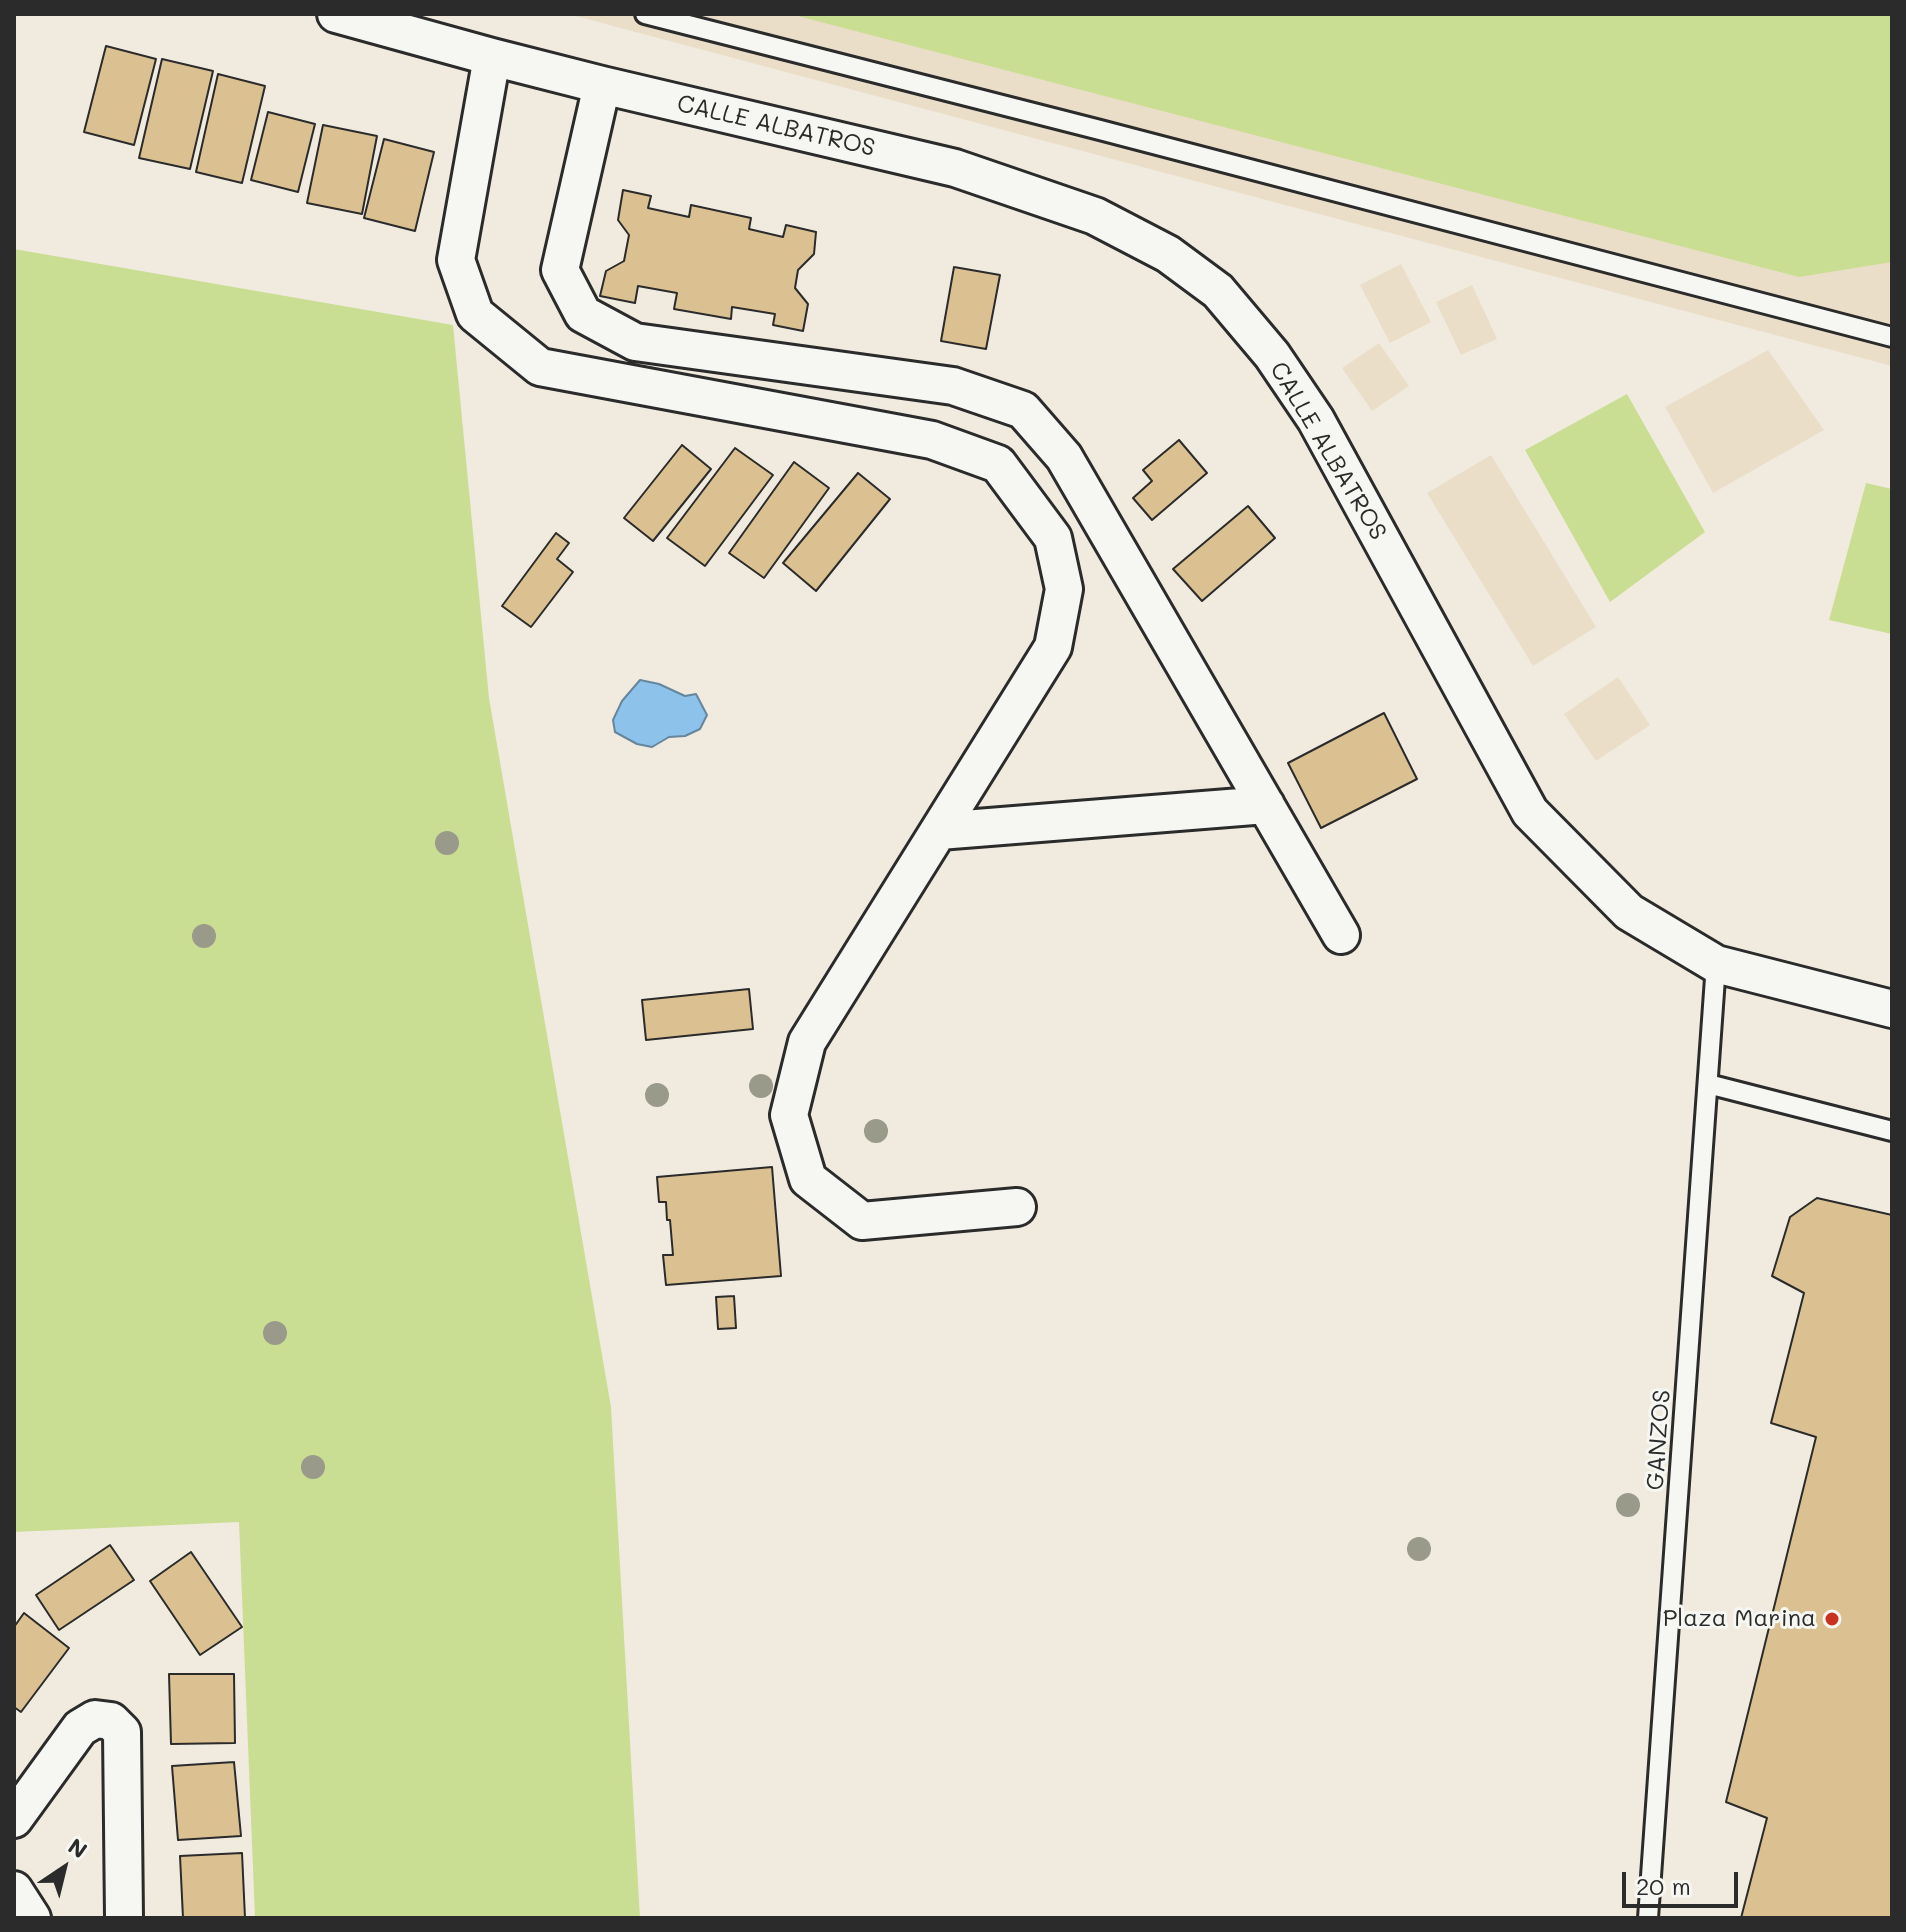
<!DOCTYPE html>
<style>
body{margin:0}
#map{position:relative;width:1906px;height:1932px;overflow:hidden;background:#f1ebdf;font-family:Mali,sans-serif}
canvas{display:block}
.frame{position:absolute;inset:0;border:16px solid #2b2b2b;pointer-events:none}
.north{position:absolute;left:24px;top:1828px;width:80px;height:80px;-webkit-text-stroke:6px #f6f6f2;paint-order:stroke;rotate:35deg;font-size:22px;font-weight:700;line-height:32px;text-align:center;color:#2b2b2b}
.north::after{content:'';display:block;margin:auto;width:28px;height:36px;background:#2b2b2b;clip-path:polygon(50% 0,100% 100%,50% 72%,0 100%)}
.scale{position:absolute;left:1622px;top:1872px;width:116px;height:36px;box-sizing:border-box;border:4px solid #2b2b2b;border-top:0;padding-left:10px;font-size:24px;line-height:28px;white-space:nowrap;color:#2b2b2b;-webkit-text-stroke:6px #f6f6f2;paint-order:stroke}
</style>
<div id="map">
<canvas width="1906" height="1932"></canvas>
<div class="frame"></div>
<div class="north">N</div>
<div class="scale">20 m</div>
</div>
<script>
const ctx = document.querySelector('canvas').getContext('2d');
ctx.lineJoin = 'round';
function fill(path, color) {
  ctx.fillStyle = color;
  ctx.fill(path, 'evenodd');
}
function poly(rows) {
  const path = new Path2D();
  for (const r of rows) {
    path.moveTo(r[0], r[1]);
    for (let i = 2; i < r.length; i += 2) path.lineTo(r[i], r[i + 1]);
  }
  return path;
}
function strokePath(path, color, width, dash) {
  ctx.strokeStyle = color;
  ctx.lineWidth = width;
  ctx.lineCap = dash ? 'butt' : 'round';
  ctx.setLineDash(dash || []);
  ctx.stroke(path);
}
function label(font, color, halo, rows, align = 'center') {
  ctx.font = font + ' Mali,sans-serif';
  ctx.lineWidth = 6;
  ctx.setLineDash([]);
  ctx.textBaseline = 'middle';
  ctx.strokeStyle = halo;
  ctx.fillStyle = color;
  for (const [text, x, y, turn = 0] of rows) {
    ctx.save();
    ctx.translate(x, y);
    ctx.rotate((+turn || 0) * Math.PI / 180);
    ctx.textAlign = isNaN(turn) ? turn : align;
    if (halo) ctx.strokeText(text, 0, 0);
    ctx.fillText(text, 0, 0);
    ctx.restore();
  }
}
const built = poly([
 [568,14,1892,14,1892,366,1334,218],
 [1401,264,1431,322,1390,343,1360,285],
 [1472,285,1497,339,1461,355,1436,302],
 [1379,343,1409,386,1372,411,1342,368],
 [1768,350,1824,430,1713,493,1665,407],
 [1491,455,1596,627,1533,666,1427,493],
 [1618,677,1650,725,1596,761,1564,714]
]);
const green = poly([
 [790,14,1892,14,1892,262,1799,277],
 [14,249,453,325,489,698,611,1407,640,1918,255,1918,239,1522,14,1532],
 [1627,394,1705,532,1610,602,1525,450],
 [1866,483,1892,489,1892,634,1829,620]
]);
const water = poly([
 [640,680,659,684,685,696,696,694,707,715,700,729,685,736,669,737,652,747,637,744,615,732,613,720,622,701,640,680]
]);
const building = poly([
 [106,46,156,59,134,145,84,132,106,46],
 [162,59,213,71,190,169,139,158,162,59],
 [218,74,265,86,242,183,196,172,218,74],
 [268,112,315,124,298,192,251,180,268,112],
 [323,125,377,136,362,214,307,203,323,125],
 [384,139,434,152,415,231,364,218,384,139],
 [623,190,651,196,648,208,689,217,691,205,751,218,749,229,783,237,786,225,816,232,814,254,798,270,795,288,808,304,803,331,773,325,775,314,732,307,731,319,674,309,677,293,638,286,635,303,600,296,606,271,624,261,629,235,618,220,623,190],
 [954,267,1000,275,986,349,941,341,954,267],
 [1179,440,1207,473,1152,520,1133,498,1152,481,1143,470,1179,440],
 [682,445,711,469,653,541,624,518,682,445],
 [735,448,773,475,705,566,667,538,735,448],
 [794,462,829,488,764,578,729,553,794,462],
 [858,473,890,499,816,591,783,563,858,473],
 [1248,506,1275,538,1202,601,1173,569,1248,506],
 [556,533,569,543,557,559,573,572,531,627,502,606,556,533],
 [1384,713,1417,779,1321,828,1288,763,1384,713],
 [749,989,753,1029,646,1040,642,1000,749,989],
 [772,1167,781,1276,666,1285,663,1255,673,1255,670,1220,667,1220,666,1202,659,1202,657,1177,772,1167],
 [1817,1198,1892,1215,1892,1918,1741,1918,1767,1818,1726,1802,1816,1437,1771,1423,1804,1293,1772,1276,1790,1217,1817,1198],
 [734,1296,736,1328,718,1329,716,1297,734,1296],
 [110,1545,134,1580,59,1630,36,1595,110,1545],
 [191,1552,242,1627,200,1655,150,1581,191,1552],
 [24,1613,69,1648,21,1712,14,1707,14,1627,24,1613],
 [169,1674,234,1674,235,1743,171,1744,169,1674],
 [234,1762,241,1836,178,1840,172,1766,234,1762],
 [242,1853,245,1918,183,1918,180,1856,242,1853]
]);
const service = poly([
 [645,14,1100,130,1892,337],
 [1708,1084,1892,1131],
 [1648,1918,1716,964]
]);
const minor = poly([
 [336,14,492,57,602,85,955,168,1095,216,1168,254,1218,291,1272,355,1316,420,1530,812,1629,912,1716,964,1892,1009],
 [492,57,456,260,475,314,540,367,932,440,998,464,1053,538,1064,589,1053,647,807,1042,789,1115,808,1179,862,1221,1017,1207],
 [602,85,560,270,583,314,635,342,953,386,1023,410,1064,457,1341,935],
 [939,831,1266,805],
 [14,1819,80,1728,95,1719,111,1721,122,1732,124,1918],
 [14,1890,32,1918]
]);
const trees = [
 [447,843],
 [204,936],
 [761,1086],
 [657,1095],
 [876,1131],
 [275,1333],
 [313,1467],
 [1628,1505],
 [1419,1549]
];
const markers = [
 [1832,1619,8,"#c8321e"]
];
const streetNames = [
 ["CALLE ALBATROS",776,126,13],
 ["CALLE ALBATROS",1328,451,59],
 ["GANZOS",1659,1440,-86]
];
const poiNames = [
 ["Plaza Marina",1816,1619]
];
fill(built, '#eadec8');
fill(green, '#cade93');
fill(water, '#8dc2ea');
strokePath(water, '#66869e', 2);
fill(building, '#dbc191');
strokePath(building, '#2b2b2b', 2);
strokePath(service, '#2b2b2b', 24);
strokePath(minor, '#2b2b2b', 42);
strokePath(service, '#f6f6f2', 18);
strokePath(minor, '#f6f6f2', 36);
ctx.fillStyle = '#9a9a8a';
for (const [x, y] of trees) {
  ctx.beginPath();
  ctx.arc(x, y, 12, 0, 2 * Math.PI);
  ctx.fill();
}
for (const [x, y, r, color] of markers) {
  const dot = new Path2D();
  dot.arc(x, y, r, 0, 2 * Math.PI);
  ctx.fillStyle = color;
  ctx.fill(dot);
  strokePath(dot, '#f6f6f2', 3);
}
label('24px', '#2b2b2b', '#f6f6f2', streetNames);
label('24px', '#2b2b2b', '#f6f6f2', poiNames, 'right');
</script>
